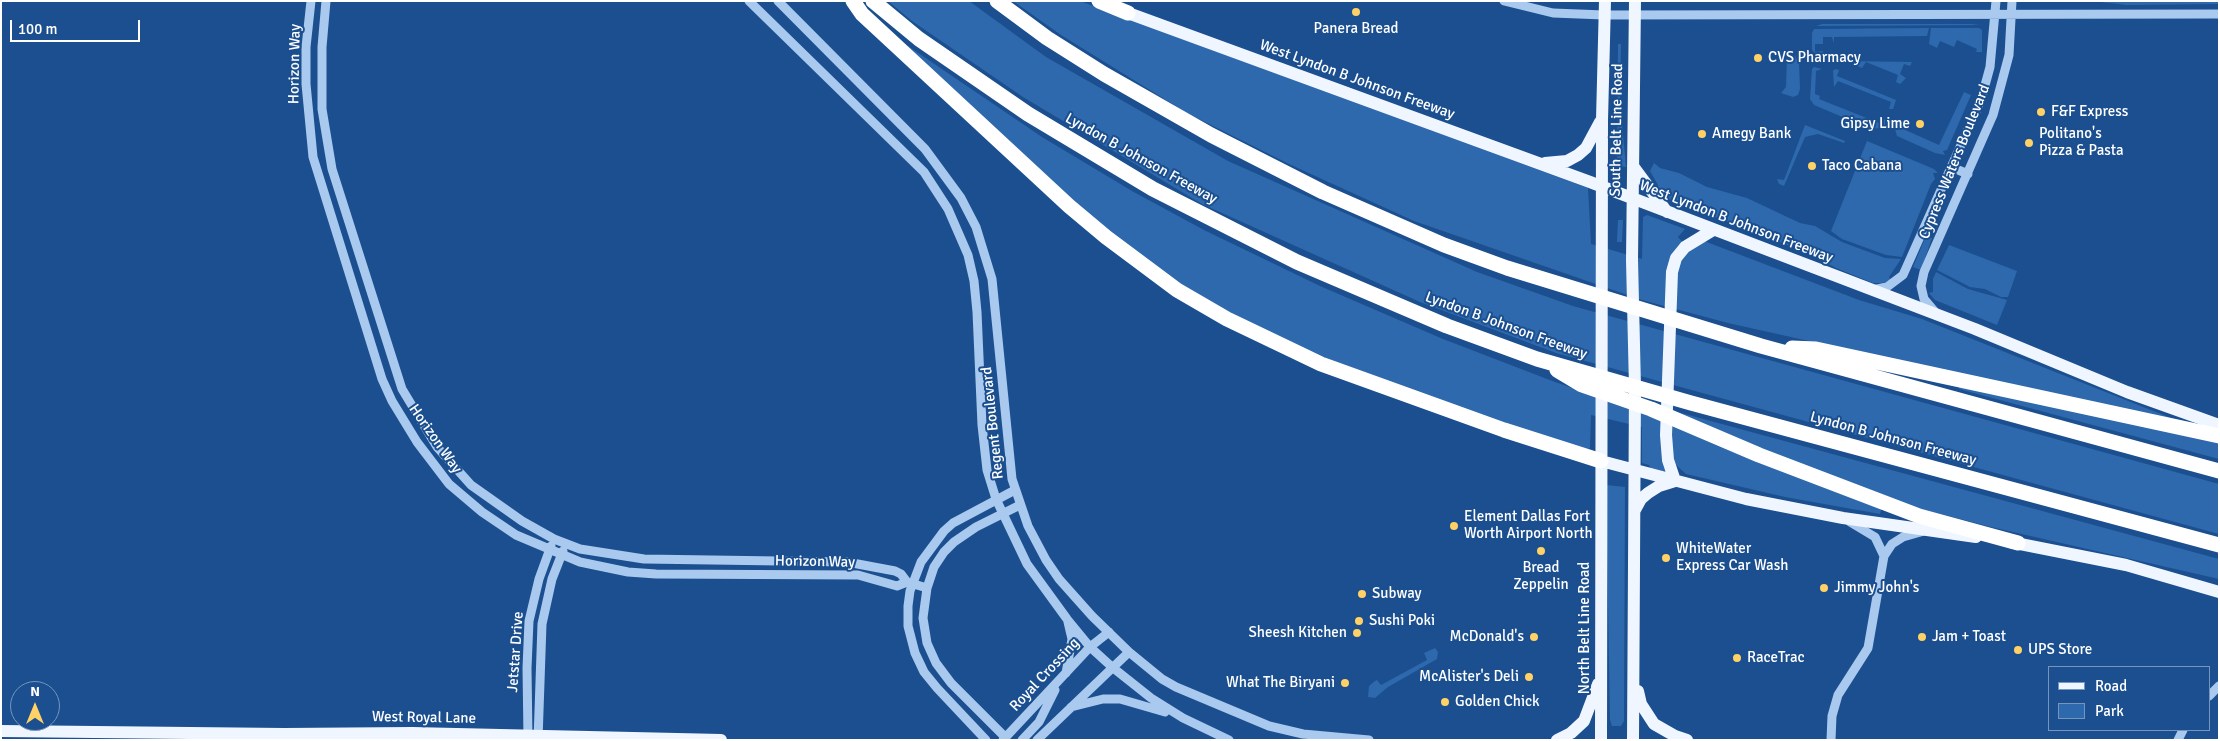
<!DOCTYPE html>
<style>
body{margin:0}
#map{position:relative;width:2220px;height:741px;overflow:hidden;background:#1b4f8f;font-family:Signika,sans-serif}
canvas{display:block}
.frame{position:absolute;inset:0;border:2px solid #fff;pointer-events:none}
.legend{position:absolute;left:2048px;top:666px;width:162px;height:65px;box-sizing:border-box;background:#1b4f8f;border:1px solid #7695bc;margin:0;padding:6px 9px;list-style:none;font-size:15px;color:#fff}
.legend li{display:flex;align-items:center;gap:10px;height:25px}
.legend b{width:25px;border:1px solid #7695bc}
.north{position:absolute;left:10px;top:681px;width:50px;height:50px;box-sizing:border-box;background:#1b4f8f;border:1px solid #7695bc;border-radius:50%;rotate:0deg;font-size:14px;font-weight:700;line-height:20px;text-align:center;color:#fff}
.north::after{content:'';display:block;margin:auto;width:18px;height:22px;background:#ffd166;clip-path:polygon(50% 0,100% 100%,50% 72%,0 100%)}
.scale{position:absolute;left:10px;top:20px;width:130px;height:22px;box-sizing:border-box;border:2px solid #fff;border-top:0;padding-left:6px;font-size:15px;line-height:18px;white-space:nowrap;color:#fff;-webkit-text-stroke:4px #1b4f8f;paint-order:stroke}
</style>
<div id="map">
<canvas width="2220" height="741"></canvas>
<div class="frame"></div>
<ul class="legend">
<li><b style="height:6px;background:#f0f6ff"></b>Road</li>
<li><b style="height:14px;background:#2e69ad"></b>Park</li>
</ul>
<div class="north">N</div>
<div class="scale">100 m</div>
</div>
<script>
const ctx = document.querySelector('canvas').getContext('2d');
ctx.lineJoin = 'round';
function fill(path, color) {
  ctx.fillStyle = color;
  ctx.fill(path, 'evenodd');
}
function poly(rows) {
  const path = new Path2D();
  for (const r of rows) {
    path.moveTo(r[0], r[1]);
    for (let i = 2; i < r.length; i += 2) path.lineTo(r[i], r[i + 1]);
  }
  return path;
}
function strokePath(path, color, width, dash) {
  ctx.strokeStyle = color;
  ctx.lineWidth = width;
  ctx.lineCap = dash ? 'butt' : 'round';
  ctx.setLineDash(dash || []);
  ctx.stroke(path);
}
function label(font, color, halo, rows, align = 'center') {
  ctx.font = font + ' Signika,sans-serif';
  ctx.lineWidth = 4;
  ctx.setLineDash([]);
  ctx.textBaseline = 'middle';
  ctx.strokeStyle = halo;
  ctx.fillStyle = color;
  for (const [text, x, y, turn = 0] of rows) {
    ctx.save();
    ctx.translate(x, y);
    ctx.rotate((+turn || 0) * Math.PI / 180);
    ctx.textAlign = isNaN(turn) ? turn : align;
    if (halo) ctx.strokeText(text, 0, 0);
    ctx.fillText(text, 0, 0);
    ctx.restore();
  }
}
const green = poly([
 [888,1,969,1,1046,57,1228,161,1477,272,1573,306,2219,484,2219,534,1556,353,1420,302,1202,204,1023,97,912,21],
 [1013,1,1080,1,1588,188,1591,244,1642,259,1643,217,1647,215,1685,229,1678,237,1685,245,1704,241,1859,300,1922,319,2171,418,2171,422,1728,323,1642,300,1414,221,1289,164,1187,113,1061,35],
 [2092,1,2219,1,2219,4,2127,5],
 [1822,24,1972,24,1980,25,1816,26],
 [1929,28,1927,36,1834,37,1834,43,1832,37,1823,37,1823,44,1815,44,1815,52,1823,51,1823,55,1817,56,1812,50,1812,33,1814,29],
 [1931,28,1979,28,1982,30,1982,52,1976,52,1977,49,1957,40,1954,47,1940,41,1937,48,1929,44],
 [905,44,1042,137,1132,191,1204,230,1320,286,1443,339,1555,382,1643,412,1882,507,1880,514,1785,497,1686,474,1675,464,1668,472,1651,469,1649,465,1642,463,1642,427,1591,415,1590,448,1586,451,1365,375,1256,327,1174,280,1075,204],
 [1618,44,1621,44,1620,103,1626,167,1618,166,1617,163],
 [1834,53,1845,54,1846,61,1912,62,1910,66,1904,64,1900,74,1906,78,1900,84,1896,82,1898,75,1866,62,1862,68,1833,56],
 [1787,54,1795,56,1799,62,1800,89,1798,95,1793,97,1781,93,1786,87],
 [1814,67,1822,69,1816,71,1815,94,1820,96,1819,99,1879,123,1882,116,1885,120,1885,125,1880,128,1871,129,1814,105,1810,99,1812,69],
 [1835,69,1839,70,1837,76,1896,100,1893,109,1889,109,1891,102,1838,81,1834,87,1833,71],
 [1964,92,1971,95,1947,150,1943,151,1945,155,1935,153,1897,136,1895,129,1897,124,1903,127,1903,129,1939,145],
 [1805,125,1845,141,1844,143,1818,134,1805,137,1784,186,1779,184,1777,179,1784,180],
 [1867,141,1934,169,1938,173,1933,173,1935,179,1931,184,1902,257,1886,255,1842,239,1831,231],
 [1654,163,1660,168,1679,173,1707,187,1747,198,1800,223,1815,226,1842,242,1885,258,1901,259,1889,277,1891,281,1882,283,1873,283,1836,268,1810,254,1666,198,1656,190,1658,185,1650,171],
 [1618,220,1623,220,1622,242,1617,242],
 [1926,236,1932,238,1921,270,1913,267],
 [1949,245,2017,271,2008,297,2001,297,1985,289,1970,287,1937,270],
 [1936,272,1968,289,2007,300,1997,325,1935,300,1929,293,1933,292,1933,279],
 [1960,385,2219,442,2219,459,1959,389],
 [1674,411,2219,559,2219,579,1991,527,1905,505,1673,414],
 [1606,485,1625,487,1624,721,1621,726,1612,726,1610,720],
 [1435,648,1438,652,1437,659,1388,687,1375,698,1368,697,1369,686,1375,681,1377,680,1381,685,1427,660,1424,653]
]);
const minor = poly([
 [311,1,306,47,306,84,313,157,382,379,392,401,417,442,449,484,482,512,516,535,580,562,628,572,656,574,858,575,897,586,907,582,927,588],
 [326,1,322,47,322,109,332,169,402,389,437,447,471,485,522,521,554,539,580,549,644,559,847,562,895,571,901,574,907,582],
 [749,1,924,172,948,209,968,255,974,281,977,312,982,425,987,470,996,499,1027,564,1067,619,1090,647,1112,667,1151,698,1183,718,1229,740],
 [778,1,925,149,961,198,976,227,992,279,1012,479,1028,526,1046,560,1059,579,1092,616,1129,652,1162,679,1176,687,1269,726,1303,734,1369,740],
 [1504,1,1553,13,1604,15,2219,14],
 [1951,167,1968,174],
 [1872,290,1887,287,1903,275,1981,100,1990,67,1996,1],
 [1935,312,1924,299,1921,286,1924,272,1993,115,2009,55,2012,1],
 [1850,522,1875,537,1884,556],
 [1066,673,1072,639,1068,622],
 [2209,696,2219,686],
 [1071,707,1103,699,1120,699,1165,712],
 [1005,737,951,683,936,663,927,643,923,618,927,588,934,567,944,552,954,542,976,527,1020,505],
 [528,739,527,668,529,621,539,579,551,546],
 [538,740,542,624,552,579,563,551],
 [986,740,937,688,924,672,915,653,908,626,908,606,910,591,921,562,944,531,953,523,1015,490],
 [1003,740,1090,647,1109,632],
 [1022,740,1039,722,1055,690],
 [1037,740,1129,652],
 [1831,740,1832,716,1838,695,1868,648,1884,556,1892,544,1903,537,1924,531],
 [2178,740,2183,730]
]);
const major = poly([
 [1128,13,1590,182,1975,329,2127,392,2219,425],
 [1545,163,1567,161,1578,155,1586,148,1600,122],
 [1633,166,1667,212],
 [1601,461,1746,499,1843,518,1976,537],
 [1635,510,1641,499,1648,493,1659,486,1675,481,1668,460,1666,435,1672,272,1676,258,1685,247,1713,230],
 [2010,542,2126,565,2219,592],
 [1638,691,1641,704,1654,724,1675,736,1687,740],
 [1,731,284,734,412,733,721,740],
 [1557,740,1571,733,1584,721,1598,684],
 [1601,740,1602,120,1605,1],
 [1633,740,1635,388,1632,260,1635,1]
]);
const highway = poly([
 [853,1,862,14,1069,206,1106,237,1177,290,1227,319,1321,364,1504,430,1601,461],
 [873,1,919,39,1028,114,1153,189,1297,262,1447,326,1537,359,1691,403,2219,545],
 [997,1,1047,38,1104,74,1211,135,1323,192,1444,245,1507,268,1761,346,2219,471],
 [1099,1,1128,13],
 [1792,348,1816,349,2219,436],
 [1557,370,1582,385,1651,409,1759,455,1919,516,2018,543]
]);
const markers = [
 [1356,12,5,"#ffd166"],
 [1758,58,5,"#ffd166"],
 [2041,112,5,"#ffd166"],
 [1920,124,5,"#ffd166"],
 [1702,134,5,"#ffd166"],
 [2029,143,5,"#ffd166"],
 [1812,166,5,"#ffd166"],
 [1454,526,5,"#ffd166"],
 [1541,551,5,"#ffd166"],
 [1666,558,5,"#ffd166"],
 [1824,588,5,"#ffd166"],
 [1362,594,5,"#ffd166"],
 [1359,621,5,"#ffd166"],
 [1357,633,5,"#ffd166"],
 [1534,637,5,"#ffd166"],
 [1922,637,5,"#ffd166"],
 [2018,650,5,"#ffd166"],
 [1737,658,5,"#ffd166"],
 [1529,677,5,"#ffd166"],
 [1345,683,5,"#ffd166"],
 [1445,702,5,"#ffd166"]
];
const poiNames = [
 ["Panera Bread",1356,29,"center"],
 ["CVS Pharmacy",1768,58],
 ["F&F Express",2051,112],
 ["Gipsy Lime",1910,124,"right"],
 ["Amegy Bank",1712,134],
 ["Politano's",2039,134],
 ["Pizza & Pasta",2039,151],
 ["Taco Cabana",1822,166],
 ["Element Dallas Fort",1464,517],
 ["Worth Airport North",1464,534],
 ["WhiteWater",1676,549],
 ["Express Car Wash",1676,566],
 ["Bread",1541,568,"center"],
 ["Zeppelin",1541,585,"center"],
 ["Jimmy John's",1834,588],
 ["Subway",1372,594],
 ["Sushi Poki",1369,621],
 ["Sheesh Kitchen",1347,633,"right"],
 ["McDonald's",1524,637,"right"],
 ["Jam + Toast",1932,637],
 ["UPS Store",2028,650],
 ["RaceTrac",1747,658],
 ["McAlister's Deli",1519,677,"right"],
 ["What The Biryani",1335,683,"right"],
 ["Golden Chick",1455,702]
];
const streetNames = [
 ["Horizon Way",295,64,-89],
 ["West Lyndon B Johnson Freeway",1357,80,20],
 ["South Belt Line Road",1617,130,-89],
 ["Lyndon B Johnson Freeway",1141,159,29],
 ["Cypress Waters Boulevard",1955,162,-68],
 ["West Lyndon B Johnson Freeway",1736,222,21],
 ["Lyndon B Johnson Freeway",1506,326,20],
 ["Regent Boulevard",993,423,-96],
 ["Horizon Way",435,439,55],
 ["Lyndon B Johnson Freeway",1893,439,15],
 ["Horizon Way",815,562,1],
 ["North Belt Line Road",1585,628,-90],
 ["Jetstar Drive",516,652,-86],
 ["Royal Crossing",1045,675,-47],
 ["West Royal Lane",424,718,1]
];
fill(green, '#2e69ad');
strokePath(minor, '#a9c9ee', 9);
strokePath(major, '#f0f6ff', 12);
strokePath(highway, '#fff', 15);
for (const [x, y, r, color] of markers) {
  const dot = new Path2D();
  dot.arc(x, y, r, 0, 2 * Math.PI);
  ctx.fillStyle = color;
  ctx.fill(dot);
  strokePath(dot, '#1b4f8f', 2);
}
label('15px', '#fff', '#1b4f8f', poiNames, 'left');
label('15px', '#fff', '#1b4f8f', streetNames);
</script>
